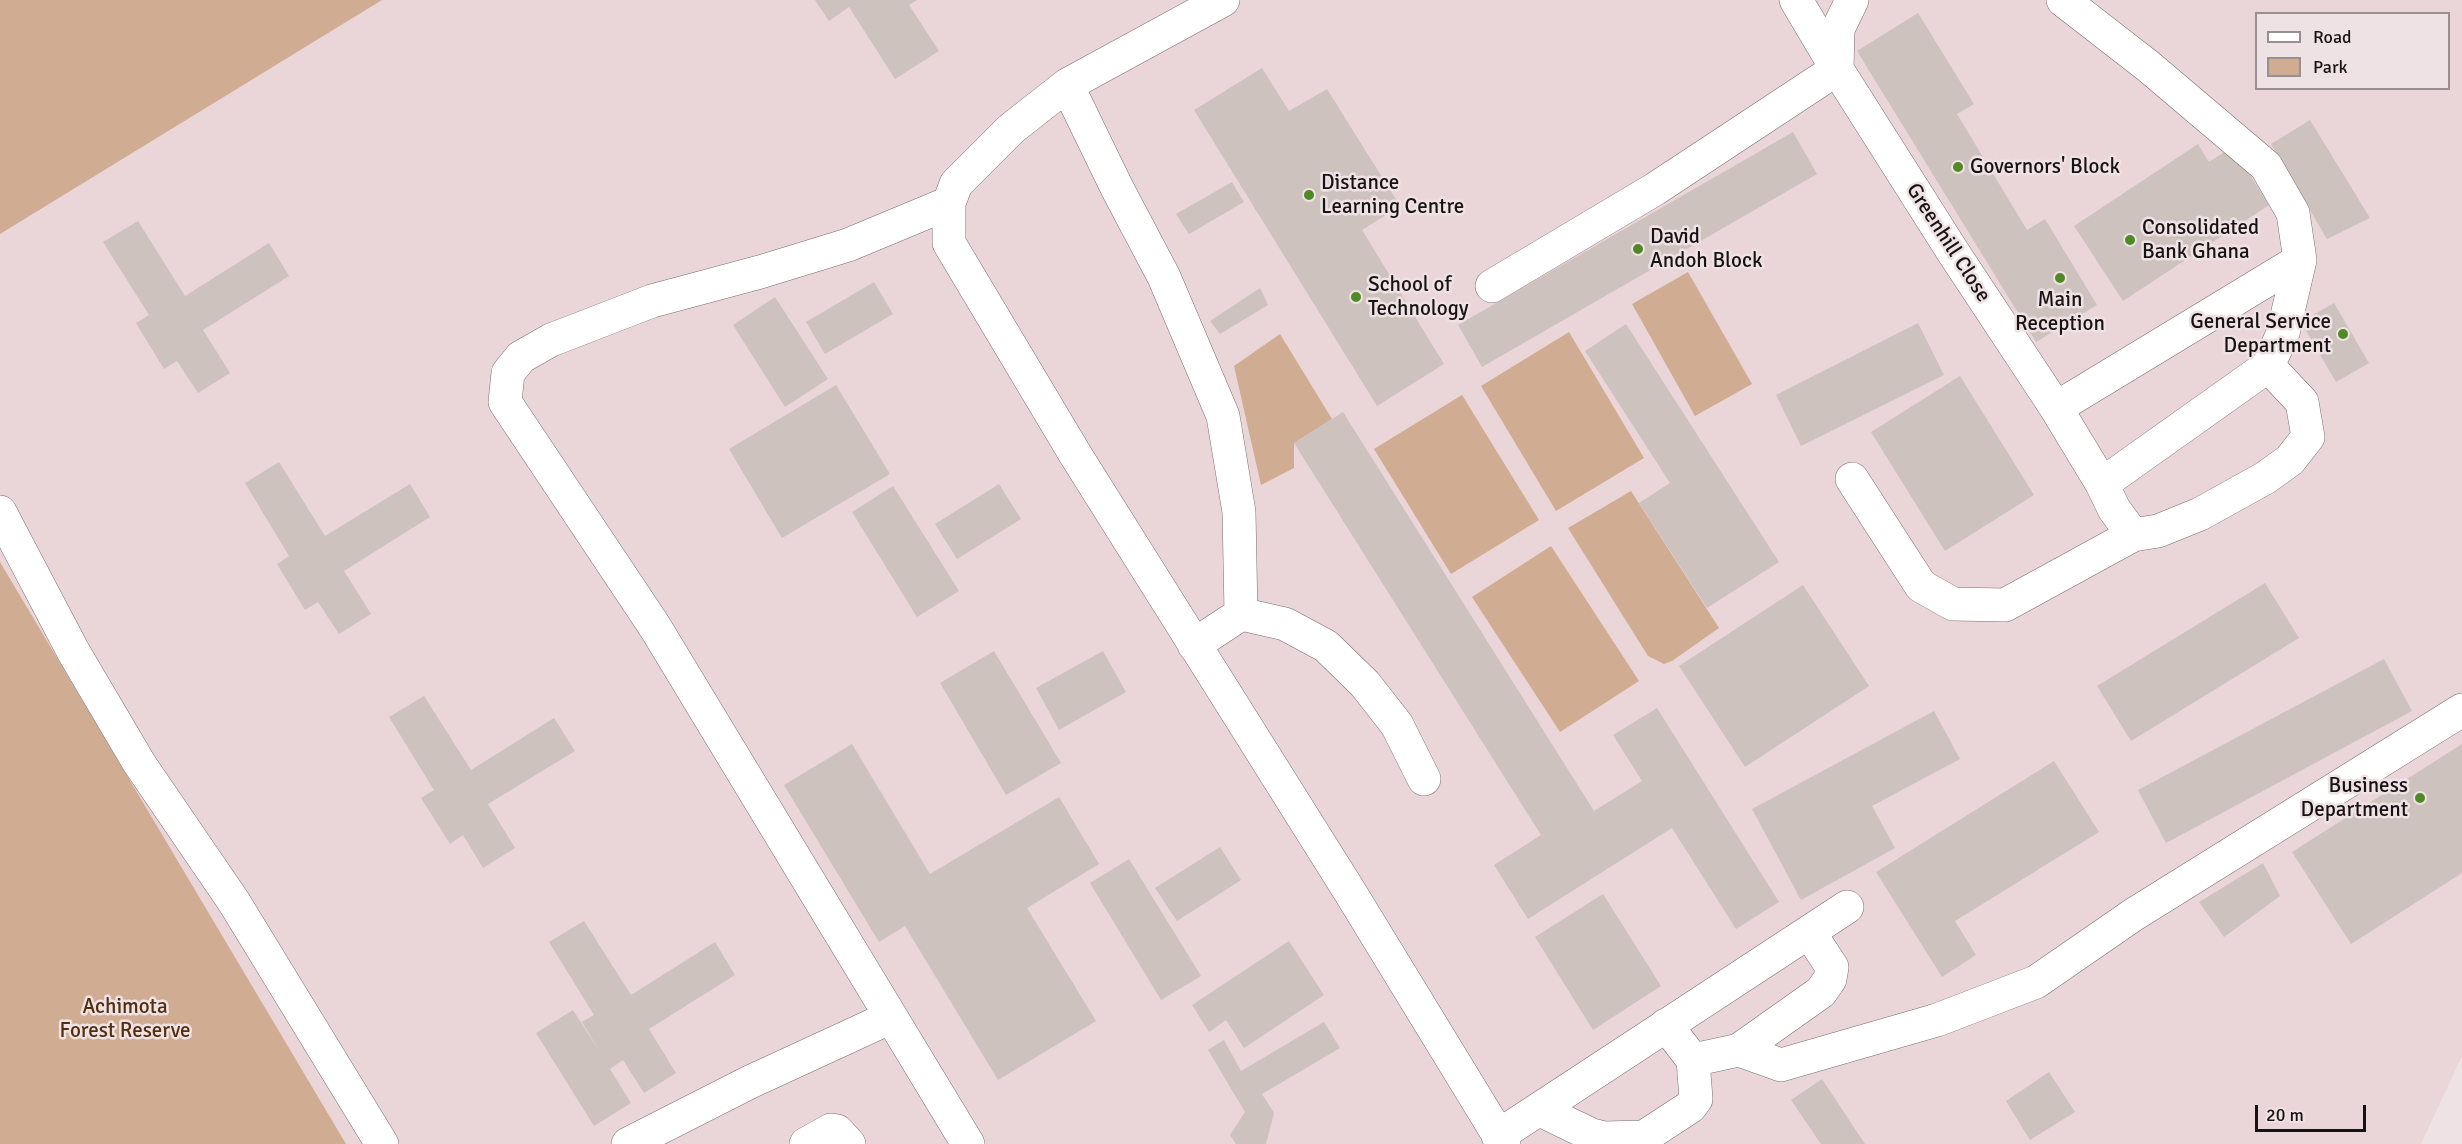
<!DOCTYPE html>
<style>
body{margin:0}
#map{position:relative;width:2462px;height:1144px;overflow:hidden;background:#efe2e4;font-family:Signika,sans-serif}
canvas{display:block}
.legend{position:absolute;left:2255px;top:12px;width:195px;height:78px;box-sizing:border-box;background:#efe2e4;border:2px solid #998f91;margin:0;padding:8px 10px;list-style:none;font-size:18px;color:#171314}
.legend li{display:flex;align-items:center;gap:12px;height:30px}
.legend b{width:30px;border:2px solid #998f91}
.scale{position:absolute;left:2255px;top:1105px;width:111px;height:27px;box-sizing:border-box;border:3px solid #171314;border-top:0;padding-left:8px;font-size:18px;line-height:21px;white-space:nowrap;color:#171314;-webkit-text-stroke:4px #efe2e4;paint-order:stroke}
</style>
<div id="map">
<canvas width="2462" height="1144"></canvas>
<ul class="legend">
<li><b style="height:8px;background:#fff"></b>Road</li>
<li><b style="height:16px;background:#d0ad92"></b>Park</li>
</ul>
<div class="scale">20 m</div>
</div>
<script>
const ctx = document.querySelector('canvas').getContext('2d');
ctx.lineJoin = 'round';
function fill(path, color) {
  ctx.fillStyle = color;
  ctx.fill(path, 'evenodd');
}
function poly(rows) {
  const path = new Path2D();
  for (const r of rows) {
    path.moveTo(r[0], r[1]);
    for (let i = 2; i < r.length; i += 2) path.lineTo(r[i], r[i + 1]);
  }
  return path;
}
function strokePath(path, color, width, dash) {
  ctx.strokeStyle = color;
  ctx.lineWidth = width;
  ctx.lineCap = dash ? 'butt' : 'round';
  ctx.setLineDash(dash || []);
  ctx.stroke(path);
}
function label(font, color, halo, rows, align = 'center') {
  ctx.font = font + ' Signika,sans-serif';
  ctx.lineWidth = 5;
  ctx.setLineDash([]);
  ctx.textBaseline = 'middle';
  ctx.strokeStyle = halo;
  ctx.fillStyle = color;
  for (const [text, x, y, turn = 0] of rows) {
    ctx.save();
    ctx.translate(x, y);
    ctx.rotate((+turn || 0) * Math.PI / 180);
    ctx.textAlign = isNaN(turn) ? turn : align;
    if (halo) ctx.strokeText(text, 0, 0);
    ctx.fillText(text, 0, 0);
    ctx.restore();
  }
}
const built = poly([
 [0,0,2462,0,2462,1056,2421,1144,0,1144],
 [2256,14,2448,14,2448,88,2256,88]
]);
const green = poly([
 [0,0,382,0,0,234],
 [1688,272,1752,384,1695,416,1632,304],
 [1569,332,1644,458,1556,511,1481,386],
 [1280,334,1332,419,1294,443,1294,468,1261,485,1234,366],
 [1462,395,1539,520,1451,574,1374,449],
 [1631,491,1719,628,1672,661,1664,664,1648,656,1568,528],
 [1551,546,1639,681,1560,732,1472,597],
 [0,562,346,1144,0,1144]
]);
const building = poly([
 [815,0,917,0,909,5,939,51,895,79,849,7,829,21],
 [1918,13,1974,104,1957,114,2027,230,2045,219,2097,305,2036,342,1857,51],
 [1262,68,1289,111,1327,89,1400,206,1362,230,1444,364,1377,406,1194,110],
 [2310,120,2370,218,2327,239,2271,144],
 [1793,132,1817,174,1482,367,1458,325],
 [2198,144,2209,162,2232,147,2269,205,2123,301,2074,226],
 [1232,182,1244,202,1189,234,1176,214],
 [138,221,185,296,269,243,289,276,203,330,230,373,198,393,177,361,164,369,136,323,149,315,103,242],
 [874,282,893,314,825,354,806,322],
 [1260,288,1268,305,1220,334,1210,321],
 [775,297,828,379,785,407,733,325],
 [2334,303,2369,363,2336,382,2301,322],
 [1918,323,1944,375,1801,446,1776,395],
 [1626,324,1779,562,1707,608,1639,503,1670,483,1585,351],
 [1960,376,2034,495,1945,551,1871,432],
 [836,385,890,474,782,538,729,449],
 [1343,412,1594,811,1642,781,1613,735,1657,708,1779,902,1736,929,1672,828,1528,919,1494,865,1541,835,1294,443],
 [279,462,325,536,410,484,430,517,344,571,371,614,339,634,318,602,305,610,277,564,289,556,245,483],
 [999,484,1021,519,957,559,935,524],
 [893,486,959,591,917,617,852,512],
 [2265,583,2299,638,2131,741,2097,686],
 [1803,585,1869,686,1745,767,1679,666],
 [994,651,1061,763,1006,795,940,683],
 [1103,651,1126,692,1059,730,1036,688],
 [2384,659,2412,711,2166,843,2138,790],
 [424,696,471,770,554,718,575,751,488,804,515,848,483,868,463,835,450,844,421,798,434,790,389,717],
 [1934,711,1960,759,1872,806,1895,848,1801,900,1752,809],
 [852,744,930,874,1059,797,1099,864,1027,908,1096,1021,998,1080,905,926,879,942,784,785],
 [2462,744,2462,873,2351,944,2292,852],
 [2054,761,2099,832,1955,921,1976,955,1942,977,1876,872],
 [1220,847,1241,880,1177,921,1155,888],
 [1129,859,1201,976,1161,1000,1090,883],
 [2263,863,2280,896,2224,937,2199,902],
 [1603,894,1661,986,1593,1030,1535,937],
 [584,921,631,995,715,942,735,975,649,1029,676,1073,644,1093,623,1060,610,1069,631,1103,594,1126,536,1033,573,1010,600,1052,582,1022,594,1015,549,942],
 [1289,941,1324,995,1244,1048,1226,1020,1209,1032,1192,1005],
 [1324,1022,1340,1048,1262,1094,1274,1113,1266,1144,1236,1144,1230,1135,1245,1112,1208,1050,1224,1040,1241,1071],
 [2049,1072,2075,1112,2030,1140,2006,1101],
 [1822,1079,1865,1144,1821,1144,1791,1100]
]);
const minor = poly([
 [1223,0,1067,85,1011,129,956,184,949,203,949,243,1075,454,1350,892,1504,1144],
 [1796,0,1837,69,1953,252,2056,408,2102,484,2114,509,2133,535,2158,531,2200,514,2265,478,2290,460,2308,437,2302,402,2268,366],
 [2063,0,2148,66,2266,166,2293,213,2300,260,2283,333,2268,366,2102,484],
 [1837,69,1838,29,1852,0],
 [1067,85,1117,188,1164,277,1223,416,1239,512,1241,614,1194,645],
 [949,203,848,245,760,272,652,301,551,340,521,357,508,373,505,402,655,627,968,1144],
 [1492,286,1655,189,1837,69],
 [2056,408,2300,260],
 [1852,479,1921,586,1953,604,2005,605,2133,535],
 [0,512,73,651,139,763,234,902,382,1144],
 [1241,614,1285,624,1326,646,1365,684,1397,725,1424,779],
 [1666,1025,1693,1060,1739,1050,1781,1065,1937,1020,2036,982,2133,915,2462,710],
 [1739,1050,1821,992,1830,979,1832,967,1809,932],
 [1540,1110,1592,1135,1604,1138,1644,1137,1690,1107,1696,1099,1693,1060],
 [1498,1136,1847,907],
 [628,1144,750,1082,891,1017],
 [806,1144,831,1130,837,1131,849,1144]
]);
const markers = [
 [1958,167,6,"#508a26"],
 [1309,195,6,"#508a26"],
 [2130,240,6,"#508a26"],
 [1638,249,6,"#508a26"],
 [2060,278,6,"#508a26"],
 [1356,297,6,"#508a26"],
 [2343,334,6,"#508a26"],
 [2420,798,6,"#508a26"]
];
const poiNames = [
 ["Governors' Block",1970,167],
 ["Distance",1321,183],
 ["Learning Centre",1321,207],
 ["Consolidated",2142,228],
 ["Bank Ghana",2142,252],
 ["David",1650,237],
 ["Andoh Block",1650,261],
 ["School of",1368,285],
 ["Technology",1368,309],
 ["Main",2060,300,"center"],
 ["Reception",2060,324,"center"],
 ["General Service",2331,322,"right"],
 ["Department",2331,346,"right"],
 ["Business",2408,786,"right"],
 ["Department",2408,810,"right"]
];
const streetNames = [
 ["Greenhill Close",1948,243,57]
];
const parkNames = [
 ["Achimota",125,1007],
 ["Forest Reserve",125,1031]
];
fill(built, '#ead5d9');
fill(green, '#d0ad92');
fill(building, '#cec2bf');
strokePath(minor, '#7a6f71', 34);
strokePath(minor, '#fff', 33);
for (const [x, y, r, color] of markers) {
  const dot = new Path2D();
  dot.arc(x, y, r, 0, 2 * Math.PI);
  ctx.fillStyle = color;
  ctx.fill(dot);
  strokePath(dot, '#efe2e4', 2);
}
label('21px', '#171314', '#efe2e4', poiNames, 'left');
label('21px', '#171314', '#efe2e4', streetNames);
label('21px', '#532e0d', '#efe2e4', parkNames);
</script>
